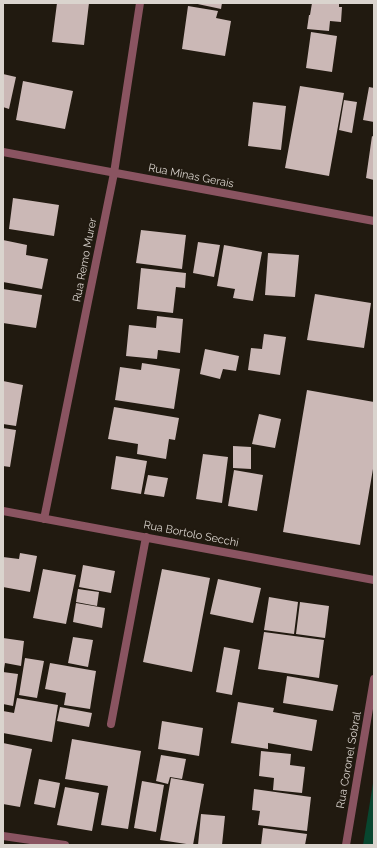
<!DOCTYPE html>
<style>
body{margin:0}
#map{position:relative;width:377px;height:848px;overflow:hidden;background:#211a10;font-family:Raleway,sans-serif}
canvas{display:block}
.frame{position:absolute;inset:0;border:4px solid #dad4ce;pointer-events:none}
</style>
<div id="map">
<canvas width="377" height="848"></canvas>
<div class="frame"></div>
</div>
<script>
const ctx = document.querySelector('canvas').getContext('2d');
ctx.lineJoin = 'round';
function fill(path, color) {
  ctx.fillStyle = color;
  ctx.fill(path, 'evenodd');
}
function poly(rows) {
  const path = new Path2D();
  for (const r of rows) {
    path.moveTo(r[0], r[1]);
    for (let i = 2; i < r.length; i += 2) path.lineTo(r[i], r[i + 1]);
  }
  return path;
}
function strokePath(path, color, width, dash) {
  ctx.strokeStyle = color;
  ctx.lineWidth = width;
  ctx.lineCap = dash ? 'butt' : 'round';
  ctx.setLineDash(dash || []);
  ctx.stroke(path);
}
function label(font, color, halo, rows, align = 'center') {
  ctx.font = font + ' Raleway,sans-serif';
  ctx.lineWidth = 4;
  ctx.setLineDash([]);
  ctx.textBaseline = 'middle';
  ctx.strokeStyle = halo;
  ctx.fillStyle = color;
  for (const [text, x, y, turn = 0] of rows) {
    ctx.save();
    ctx.translate(x, y);
    ctx.rotate((+turn || 0) * Math.PI / 180);
    ctx.textAlign = isNaN(turn) ? turn : align;
    if (halo) ctx.strokeText(text, 0, 0);
    ctx.fillText(text, 0, 0);
    ctx.restore();
  }
}
const green = poly([
 [374,777,374,845,363,845]
]);
const building = poly([
 [57,3,89,3,84,45,52,42],
 [193,3,222,3,221,9],
 [312,3,339,3,339,7,342,7,341,22,330,21,329,31,307,29,309,15,310,15],
 [188,6,218,11,216,18,231,21,225,56,182,49],
 [311,32,337,36,332,72,306,68],
 [3,74,16,77,9,109,3,107],
 [23,81,73,91,65,129,16,120],
 [300,86,344,93,329,176,285,168],
 [369,87,374,88,374,122,363,120],
 [344,100,357,102,352,133,339,130],
 [253,102,286,106,281,150,248,146],
 [372,136,374,137,374,180,366,178],
 [13,198,59,205,54,236,9,229],
 [141,230,186,235,182,269,136,263],
 [3,240,27,245,26,255,48,259,42,289,3,282],
 [198,242,220,245,214,277,193,273],
 [224,245,262,252,253,301,233,298,235,289,217,286],
 [268,253,299,255,295,297,265,295],
 [141,268,186,273,185,288,176,287,173,313,137,309],
 [3,289,42,295,36,328,3,323],
 [315,294,371,303,364,348,307,340],
 [157,316,183,319,180,353,158,350,157,359,126,356,129,325,156,328],
 [264,334,286,337,280,375,248,370,251,348,262,349],
 [205,349,239,356,236,371,223,369,220,379,200,374],
 [142,363,180,369,174,409,115,400,120,367,141,370],
 [3,381,23,385,16,426,3,424],
 [307,390,374,402,374,463,360,545,283,532],
 [114,407,179,418,175,440,169,439,166,459,137,454,138,444,108,439],
 [259,414,281,419,275,448,252,444],
 [3,428,16,430,10,467,3,466],
 [233,446,251,447,251,469,233,468],
 [203,454,228,457,222,503,196,499],
 [116,456,147,461,141,494,111,489],
 [234,470,263,475,257,511,228,506],
 [148,475,168,478,164,497,144,494],
 [20,553,37,556,30,592,3,587,3,557,19,559],
 [83,565,115,571,111,593,79,587],
 [43,569,76,575,66,624,33,618],
 [162,569,210,578,192,672,143,662],
 [218,579,261,588,253,623,210,614],
 [78,589,99,592,97,606,76,602],
 [269,597,298,602,294,634,264,630],
 [300,602,329,606,325,638,296,634],
 [76,603,105,608,102,628,73,622],
 [264,632,324,640,319,678,258,669],
 [73,637,93,640,88,667,68,663],
 [3,638,24,641,21,666,5,663,4,669,3,669],
 [224,647,240,650,232,695,216,692],
 [25,658,44,661,37,698,19,695],
 [50,663,96,671,90,709,64,705,66,693,45,689],
 [3,672,18,674,13,706,3,704],
 [287,676,338,685,333,711,283,703],
 [17,698,58,705,52,742,3,733,3,711,14,713],
 [238,702,274,708,273,712,317,720,312,751,268,743,268,749,231,743],
 [60,707,92,713,89,727,57,721],
 [162,721,203,728,199,756,158,749],
 [72,739,141,751,128,829,101,825,108,786,65,779],
 [3,743,32,749,20,807,3,804],
 [261,751,291,754,290,765,305,767,302,793,273,790,274,778,259,776],
 [161,755,186,759,182,779,170,777,168,784,156,781],
 [171,778,204,784,193,845,160,840],
 [39,779,60,783,55,808,34,804],
 [142,781,164,785,156,832,134,828],
 [65,787,99,793,92,831,57,825],
 [254,789,311,797,307,831,258,825,260,811,252,810],
 [201,814,225,816,222,845,198,845],
 [263,828,307,834,305,845,261,845]
]);
const minor = poly([
 [3,152,374,221],
 [3,511,374,580],
 [44,519,114,173,140,3],
 [111,724,146,537],
 [3,836,65,845],
 [346,845,374,679]
]);
const streetNames = [
 ["Rua Minas Gerais",191,176,11],
 ["Rua Remo Murer",85,260,-79],
 ["Rua Bortolo Secchi",191,534,11],
 ["Rua Coronel Sobral",349,760,-80]
];
fill(green, '#08462f');
fill(building, '#cbb8b6');
strokePath(minor, '#8a5461', 8);
label('11px', '#dad4ce', '#211a10', streetNames);
</script>
